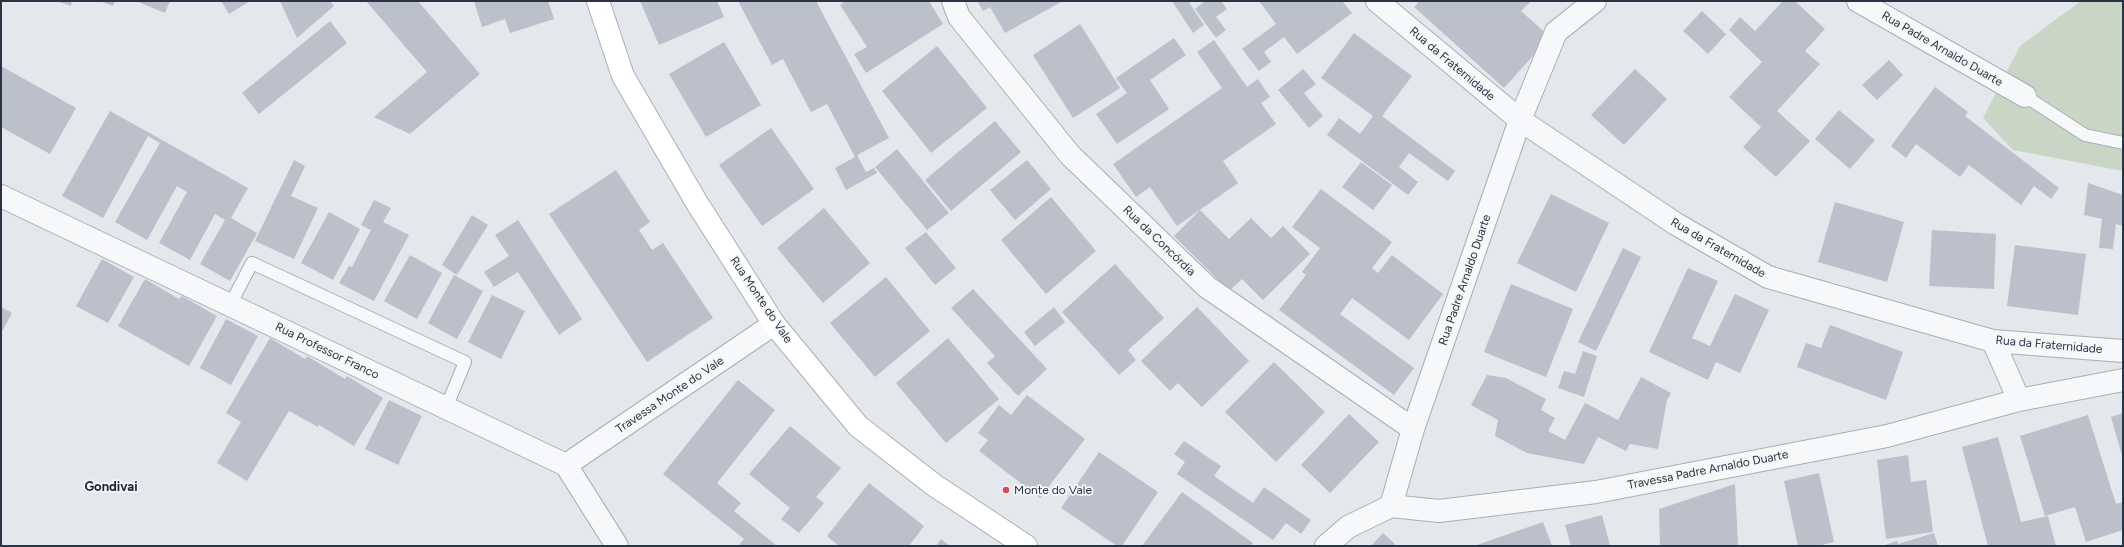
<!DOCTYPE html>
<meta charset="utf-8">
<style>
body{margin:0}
#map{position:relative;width:2124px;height:547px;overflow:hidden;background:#e4e7ec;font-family:Figtree,sans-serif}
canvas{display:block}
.frame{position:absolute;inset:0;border:2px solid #2b3445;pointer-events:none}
</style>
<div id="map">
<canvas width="2124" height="547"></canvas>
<div class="frame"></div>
</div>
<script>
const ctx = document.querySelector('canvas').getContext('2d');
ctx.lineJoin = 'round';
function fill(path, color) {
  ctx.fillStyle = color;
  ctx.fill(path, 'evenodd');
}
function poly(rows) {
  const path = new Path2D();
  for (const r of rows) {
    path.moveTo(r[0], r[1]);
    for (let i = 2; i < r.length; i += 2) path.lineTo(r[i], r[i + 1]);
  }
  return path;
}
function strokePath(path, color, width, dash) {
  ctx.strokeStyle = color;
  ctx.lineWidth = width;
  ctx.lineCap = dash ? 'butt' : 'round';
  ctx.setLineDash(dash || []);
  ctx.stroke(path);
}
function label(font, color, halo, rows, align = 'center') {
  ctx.font = font + ' Figtree,sans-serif';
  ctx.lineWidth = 3.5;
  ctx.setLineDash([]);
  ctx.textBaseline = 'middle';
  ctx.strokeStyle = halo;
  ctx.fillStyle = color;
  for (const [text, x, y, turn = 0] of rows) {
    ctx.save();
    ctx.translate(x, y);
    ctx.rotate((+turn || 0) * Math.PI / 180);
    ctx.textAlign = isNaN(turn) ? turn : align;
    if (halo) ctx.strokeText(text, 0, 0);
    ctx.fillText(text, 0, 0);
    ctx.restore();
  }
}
const green = poly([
 [2081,1,2123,1,2123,171,2013,150,1983,118,2020,46]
]);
const building = poly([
 [57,1,72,1,71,6],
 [100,1,115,1,113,6],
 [136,1,170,1,165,13],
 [221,1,250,1,229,14],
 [280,1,330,1,334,6,297,38],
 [366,1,418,1,480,74,410,134,374,117,427,72],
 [474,1,548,1,554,19,510,33,505,19,482,27],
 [640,1,717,1,724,17,659,45],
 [738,1,816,1,889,138,857,155,866,172,874,168,877,173,846,190,835,168,855,157,827,104,811,112,783,59,772,65],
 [845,1,929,1,943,24,866,73,854,54,867,47,840,5],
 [977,1,1063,1,1005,33,990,7,983,11],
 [1172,1,1188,1,1204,25,1193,33],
 [1205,1,1221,1,1227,9,1216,17,1226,30,1216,38,1195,9],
 [1259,1,1342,1,1352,13,1297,54,1284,37,1264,52,1271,62,1259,71,1242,49,1276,24],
 [1415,1,1531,1,1521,11,1550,37,1504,88,1414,7,1418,3],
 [1783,1,1795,1,1825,29,1805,51,1820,64,1777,111,1810,141,1776,177,1743,147,1761,127,1729,97,1762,62,1729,30,1740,17,1755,31],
 [1702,11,1726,34,1708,54,1683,31],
 [330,21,347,43,259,114,242,93],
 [1080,24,1120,88,1073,118,1033,55],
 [1354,33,1412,76,1382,116,1455,171,1448,181,1409,153,1399,167,1418,182,1408,195,1327,135,1339,118,1360,134,1373,116,1321,78],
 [1174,38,1186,55,1150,80,1169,109,1117,144,1096,114,1127,93,1116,78],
 [1214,40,1247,87,1258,79,1270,97,1261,103,1276,124,1223,161,1238,183,1177,226,1150,187,1136,197,1113,164,1222,88,1197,52],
 [724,42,761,105,706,137,669,74],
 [937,46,987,108,931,153,882,91],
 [1889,60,1903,75,1877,100,1862,85],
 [1,66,76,108,50,154,1,127],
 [1303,69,1316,84,1304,93,1323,116,1309,128,1278,90],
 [1635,69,1667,99,1624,145,1591,115],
 [1935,87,1968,112,1965,116,2059,188,2051,199,2034,186,2021,205,1969,165,1960,177,1916,144,1906,158,1891,146],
 [1839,110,1875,140,1850,169,1815,139],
 [110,111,248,188,231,218,257,233,230,281,200,264,225,220,215,214,190,260,159,243,187,192,177,186,147,240,115,222,160,143,148,136,103,218,62,196],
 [995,121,1021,152,951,211,925,180],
 [771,128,814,189,762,226,719,165],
 [897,149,949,213,927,230,875,167],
 [294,160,305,166,291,196,318,208,294,259,255,241],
 [1027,160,1051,189,1015,220,990,190],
 [1361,162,1392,185,1373,210,1342,187],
 [616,170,650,222,639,230,652,250,663,243,713,318,647,362,549,214],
 [2088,183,2123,195,2123,226,2116,224,2113,249,2099,248,2102,219,2084,215],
 [1321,189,1392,242,1372,268,1378,273,1392,255,1443,294,1409,340,1352,298,1340,314,1414,368,1394,395,1279,310,1306,275,1302,272,1320,248,1292,227],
 [1551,194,1609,223,1576,292,1517,263],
 [1051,197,1096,251,1046,294,1001,240],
 [374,200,391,208,383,222,409,235,374,301,339,283,349,266,352,267,371,230,361,225],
 [1835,202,1904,222,1887,282,1818,262],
 [824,208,870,263,823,303,777,248],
 [1200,210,1229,239,1251,218,1271,238,1283,226,1310,254,1263,300,1242,279,1229,291,1174,236],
 [329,212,360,229,333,280,301,263],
 [472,215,488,225,457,275,442,265],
 [518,220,582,319,559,335,518,272,494,287,484,272,509,256,495,235],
 [1932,230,1996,234,1994,289,1929,286],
 [926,232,956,268,935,285,905,248],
 [2015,245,2086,254,2078,315,2007,306],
 [1623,248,1641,257,1596,351,1578,342],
 [410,255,442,273,417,319,384,301],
 [102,259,134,277,108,323,76,306],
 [1115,264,1164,318,1128,350,1136,360,1119,375,1062,312],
 [1688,268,1718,281,1692,338,1710,346,1735,294,1769,310,1740,373,1716,362,1708,380,1649,352],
 [454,275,483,291,457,339,428,323],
 [886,277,930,331,875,377,830,323],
 [145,279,179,299,182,296,217,316,189,366,118,326],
 [1511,284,1573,309,1546,377,1484,352],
 [973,289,1047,369,1018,396,987,363,995,356,951,308],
 [492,295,525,311,501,359,468,342],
 [1,307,12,313,1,333],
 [1054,307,1065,322,1035,346,1024,332],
 [1197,307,1249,361,1202,407,1178,383,1170,391,1141,361],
 [226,319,258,336,231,385,200,368],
 [1830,325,1903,352,1886,400,1797,367,1806,343,1821,348],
 [270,338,305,359,307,356,345,379,347,376,383,398,354,446,319,425,318,427,289,411,247,481,217,463,241,422,226,413],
 [948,338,999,399,946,443,896,383],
 [1583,351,1597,356,1584,397,1558,388,1564,371,1575,374],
 [1274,362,1325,412,1276,462,1225,412],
 [1487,375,1506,378,1546,399,1541,410,1555,418,1548,431,1565,440,1585,403,1618,420,1641,377,1671,393,1667,400,1658,449,1630,444,1626,451,1598,437,1584,464,1527,453,1495,436,1498,420,1471,405],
 [738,380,775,410,717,483,741,503,734,511,777,546,738,546,744,539,663,474],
 [1027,395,1085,439,1040,498,979,451,988,440,978,433,999,405,1011,415],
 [389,400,422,416,398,465,365,449],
 [2123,413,2123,459,2111,417],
 [1349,414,1379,442,1330,493,1301,465],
 [2088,415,2116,504,2123,502,2123,530,2086,542,2075,507,2045,516,2020,436],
 [790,426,841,468,816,497,824,503,799,533,781,519,790,508,749,474],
 [1998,437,2021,522,2048,516,2056,546,1988,546,1962,447],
 [1184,441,1221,466,1214,476,1253,503,1264,487,1311,520,1301,534,1286,523,1273,540,1177,474,1185,462,1174,454],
 [1099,452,1158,492,1122,546,1117,546,1061,508],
 [1908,455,1911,482,1926,480,1933,532,1886,539,1877,460],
 [1819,473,1834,542,1818,546,1798,546,1784,481],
 [869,483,924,526,909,546,839,546,827,536],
 [1735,484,1738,546,1660,546,1659,509],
 [1182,492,1253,543,1251,546,1142,546],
 [1602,515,1610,546,1571,546,1565,525],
 [1543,522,1552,546,1474,546],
 [1383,533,1395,544,1393,546,1371,546],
 [1934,533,1938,546,1882,546,1897,541,1898,544],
 [941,539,950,546,936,546]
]);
const lane = poly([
 [2025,96,2085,135,2123,143],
 [230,305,252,263,465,362,446,408]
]);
const street = poly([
 [953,1,959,17,1070,155,1207,287,1413,429],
 [1377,1,1520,120,1676,224,1768,277,1993,341,2123,351],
 [1858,1,2025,96],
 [1,196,566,465,617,546],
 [1993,341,2019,400],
 [566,465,774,324],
 [1391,506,1439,511,1596,492,1887,436,2019,400,2123,380],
 [1326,546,1348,527,1391,506,1413,429,1520,120,1556,32,1595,1]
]);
const secondary = poly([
 [598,1,623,76,697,203,774,324,858,426,934,485,1026,546]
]);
const markers = [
 [1006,490,4,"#d1495b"]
];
const streetNames = [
 ["Rua Padre Arnaldo Duarte",1942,49,30],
 ["Rua da Fraternidade",1452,64,40],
 ["Rua da Concórdia",1159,241,44],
 ["Rua da Fraternidade",1718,248,30],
 ["Rua Padre Arnaldo Duarte",1465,280,-71],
 ["Rua Monte do Vale",761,300,56],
 ["Rua da Fraternidade",2049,345,5],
 ["Rua Professor Franco",327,351,26],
 ["Travessa Monte do Vale",670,395,-34],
 ["Travessa Padre Arnaldo Duarte",1708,470,-11]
];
const poiNames = [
 ["Monte do Vale",1014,490]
];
const neighbourhoodNames = [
 ["Gondivai",111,487]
];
fill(green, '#c9d6c5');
fill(building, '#bbc0ca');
strokePath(lane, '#a9aeb7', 14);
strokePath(street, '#a9aeb7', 24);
strokePath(secondary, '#a9aeb7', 24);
strokePath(lane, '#f7f8fa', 12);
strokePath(street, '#f7f8fa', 22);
strokePath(secondary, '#fff', 22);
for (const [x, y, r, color] of markers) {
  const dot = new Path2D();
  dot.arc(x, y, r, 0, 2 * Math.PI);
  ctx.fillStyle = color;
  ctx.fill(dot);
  strokePath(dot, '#f4f6f9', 1.5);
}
label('12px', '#2b3445', '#f4f6f9', streetNames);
label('12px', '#2b3445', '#f4f6f9', poiNames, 'left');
label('bold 13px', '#1d2536', '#f4f6f9', neighbourhoodNames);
</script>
